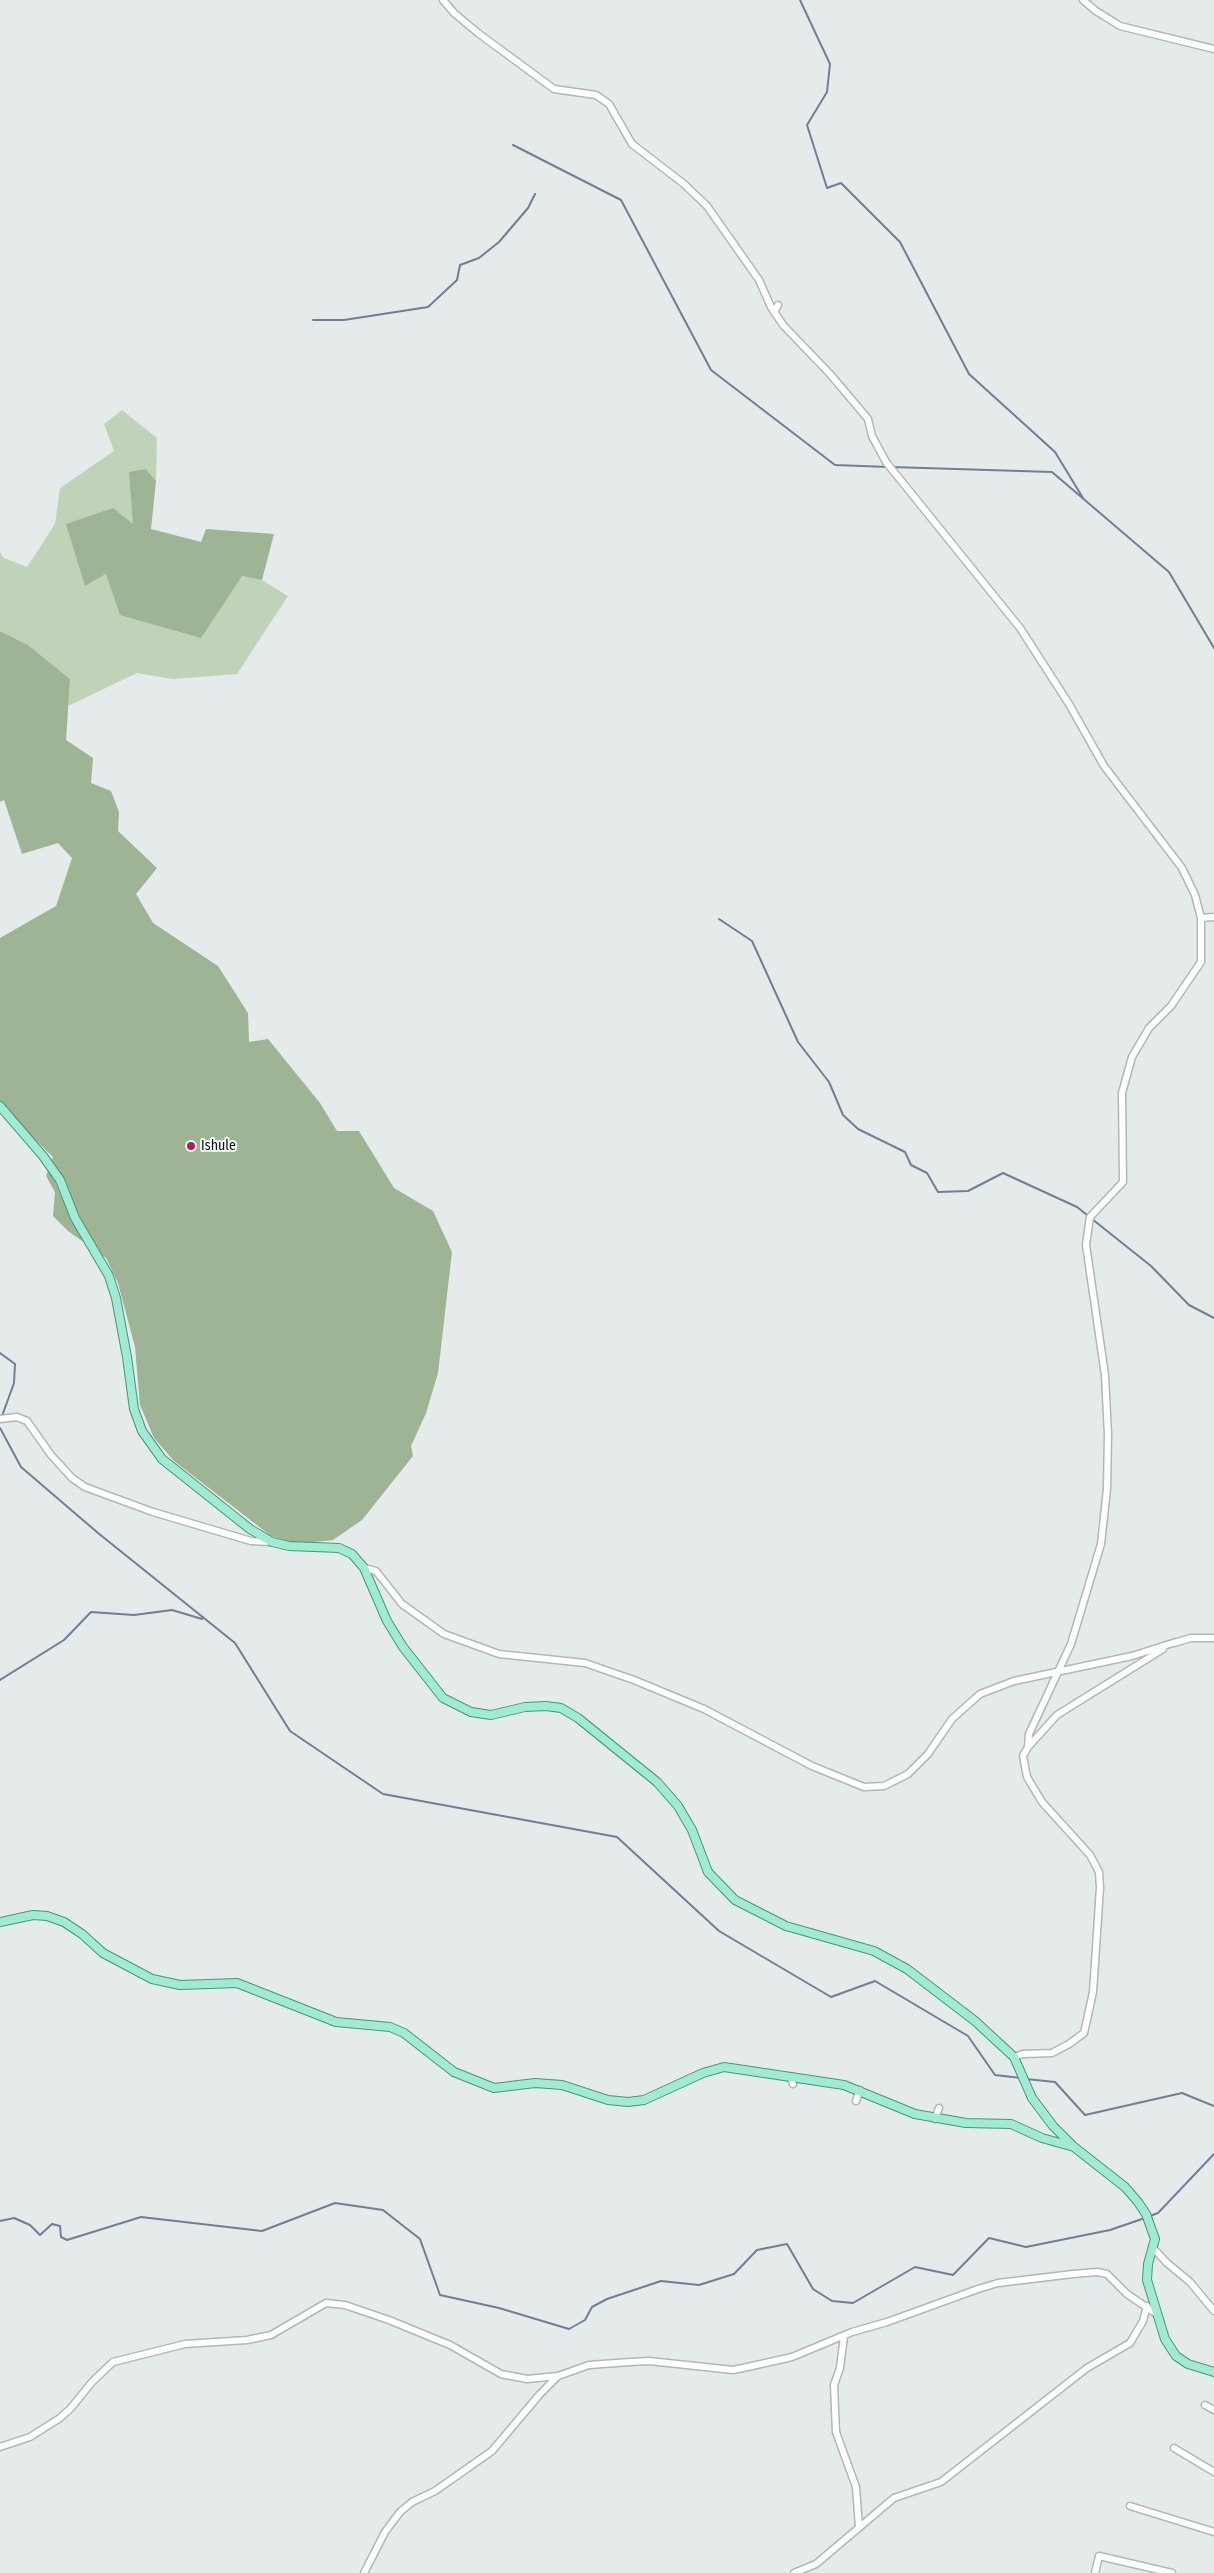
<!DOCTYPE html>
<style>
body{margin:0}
canvas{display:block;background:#e5eaea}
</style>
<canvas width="1214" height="2573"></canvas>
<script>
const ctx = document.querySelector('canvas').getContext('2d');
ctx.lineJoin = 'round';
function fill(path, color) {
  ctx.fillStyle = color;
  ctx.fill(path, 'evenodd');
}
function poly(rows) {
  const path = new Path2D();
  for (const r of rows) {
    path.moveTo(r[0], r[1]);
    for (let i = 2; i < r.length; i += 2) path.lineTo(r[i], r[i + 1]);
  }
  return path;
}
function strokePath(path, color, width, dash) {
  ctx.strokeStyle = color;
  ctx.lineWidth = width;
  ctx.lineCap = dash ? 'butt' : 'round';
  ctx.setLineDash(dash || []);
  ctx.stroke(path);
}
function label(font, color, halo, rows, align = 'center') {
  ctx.font = font + ' "Fira Sans Condensed",sans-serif';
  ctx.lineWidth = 4;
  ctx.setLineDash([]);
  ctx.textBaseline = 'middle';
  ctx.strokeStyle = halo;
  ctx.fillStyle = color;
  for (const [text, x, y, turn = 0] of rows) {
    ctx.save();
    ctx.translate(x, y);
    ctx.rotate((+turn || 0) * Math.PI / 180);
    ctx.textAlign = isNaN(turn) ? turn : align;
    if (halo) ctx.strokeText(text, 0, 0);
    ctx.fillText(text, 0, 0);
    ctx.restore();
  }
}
const green = poly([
 [122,410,157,438,156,481,146,469,134,524,85,586,106,574,242,576,262,580,288,596,237,674,173,679,137,673,68,706,70,679,28,645,0,631,0,552,4,558,27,567,55,524,60,488,114,451,104,424]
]);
const forest = poly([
 [146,469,156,481,151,529,201,542,206,529,274,534,262,580,242,576,201,638,120,615,106,574,85,586,66,524,113,508,133,524,129,472],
 [0,631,28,645,70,679,66,740,93,758,91,783,111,791,119,812,118,831,157,868,136,894,153,923,218,966,248,1013,249,1042,268,1039,320,1103,337,1131,359,1131,394,1188,433,1211,452,1252,438,1373,426,1413,411,1446,413,1456,362,1520,333,1540,296,1544,271,1536,174,1461,154,1438,140,1405,135,1347,118,1283,106,1258,68,1231,53,1216,55,1192,46,1176,53,1157,0,1105,0,938,56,906,72,858,58,843,22,854,4,800,0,802]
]);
const stream = poly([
 [800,0,830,64,827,92,807,125,827,188,841,183,900,242,969,374,1055,452,1083,498],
 [513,145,621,200,711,370,835,465,888,467],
 [313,320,344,320,428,307,457,280,460,265,479,258,499,242,528,208,535,194],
 [892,467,1052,472,1169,572,1214,648],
 [719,919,752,941,798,1042,829,1082,843,1115,858,1129,905,1152,911,1165,927,1173,938,1192,968,1191,1003,1173,1077,1207,1151,1266,1189,1305,1214,1318],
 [0,1353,15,1364,14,1383,2,1416],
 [0,1428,21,1467,98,1533,235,1643,290,1731,383,1794,617,1837,719,1931,831,1997,875,1981,968,2036,995,2075,1021,2078],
 [0,1680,64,1640,91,1612,134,1615,172,1610,202,1619],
 [1026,2079,1055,2082,1085,2115,1182,2093,1214,2106],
 [1150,2216,1158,2213,1214,2154],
 [0,2221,14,2218,30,2225,40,2235,52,2224,60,2226,61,2237,67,2240,141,2217,262,2231,335,2203,383,2210,420,2239,440,2295,499,2308,569,2329,585,2320,592,2307,607,2299,661,2281,699,2285,734,2274,757,2250,787,2244,813,2289,832,2301,853,2303,915,2267,953,2275,989,2238,1026,2247,1110,2230,1145,2218]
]);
const minor = poly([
 [443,0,454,13,478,33,554,89,596,95,609,104,632,144,684,184,707,206,759,280,771,307,783,325,830,374,868,419,872,436,886,462,1020,628,1069,704,1104,766,1182,868,1195,895,1201,918,1201,962,1171,1006,1149,1028,1132,1057,1122,1093,1123,1182,1090,1217,1086,1245,1105,1375,1108,1435,1107,1489,1101,1544,1071,1644,1029,1734,1028,1747],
 [1083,0,1096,11,1120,26,1214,49],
 [774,312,778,305],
 [1201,918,1214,917],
 [0,1419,17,1417,27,1421,51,1455,72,1478,85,1487,153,1512,251,1541,271,1542],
 [364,1568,376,1571,402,1604,444,1634,499,1654,585,1663,634,1680,704,1709,812,1766,864,1787,884,1786,908,1774,928,1754,952,1719,980,1694,1014,1681,1132,1656,1176,1642],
 [1174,1643,1191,1638,1214,1638],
 [1014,2057,1023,2054,1052,2053,1069,2044,1084,2033,1093,1992,1100,1888,1099,1872,1090,1855,1042,1802,1027,1777,1023,1756,1028,1747,1057,1715,1163,1649],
 [791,2077,793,2084],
 [856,2101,860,2090],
 [935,2119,939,2108],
 [1152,2247,1167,2263,1190,2282,1214,2311],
 [844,2336,840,2368,834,2385,836,2432,856,2487,859,2527],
 [1205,2405,1214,2410],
 [0,2447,30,2437,60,2418,71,2408,92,2382,113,2362,185,2344,247,2340,271,2335,326,2303,345,2305,389,2320,450,2345,501,2374,527,2379,558,2376,589,2365,630,2362,649,2361,733,2370,743,2368,792,2357,852,2332,887,2322,978,2289,998,2283,1073,2274,1097,2272,1107,2274,1127,2294,1158,2315],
 [1174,2448,1214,2472],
 [1130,2506,1214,2532],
 [364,2573,385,2532,400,2512,412,2502,435,2491,492,2451,540,2394,558,2376],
 [794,2573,816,2564,894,2498,941,2482,1087,2368,1130,2343,1143,2321,1147,2306],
 [1095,2573,1099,2556,1172,2573]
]);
const major = poly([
 [0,1106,43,1156,60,1180,75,1218,109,1276,116,1298,127,1357,134,1409,142,1431,162,1459,250,1529,272,1542,289,1546,339,1548,352,1554,364,1568,387,1621,403,1647,443,1698,471,1712,491,1715,525,1707,546,1706,561,1708,578,1718,657,1782,678,1806,692,1830,708,1872,735,1900,786,1926,874,1951,907,1969,975,2021,1014,2057,1032,2098,1053,2126,1074,2147,1125,2187,1138,2202,1146,2214,1155,2239,1148,2264,1147,2280,1165,2339,1176,2356,1188,2364,1214,2372],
 [0,1922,33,1915,47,1916,64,1922,82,1934,103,1953,152,1979,180,1985,237,1983,336,2022,390,2027,404,2033,454,2072,494,2088,535,2083,562,2085,608,2100,628,2102,644,2100,703,2073,724,2067,844,2085,915,2114,966,2123,1011,2124,1042,2138,1074,2147]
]);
const markers = [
 [191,1146,5,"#ae205b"]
];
const poiNames = [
 ["Ishule",201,1146]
];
fill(green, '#c0d3b8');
fill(forest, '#9eb494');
strokePath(stream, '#727e95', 2);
strokePath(minor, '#b2b7b7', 9);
strokePath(major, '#45967c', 10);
strokePath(minor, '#fff', 6);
strokePath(major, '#a1ebd3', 8);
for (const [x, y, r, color] of markers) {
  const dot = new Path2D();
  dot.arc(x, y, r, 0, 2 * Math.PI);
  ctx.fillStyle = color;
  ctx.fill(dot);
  strokePath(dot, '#f2f8f8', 2);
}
label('14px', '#0f1111', '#f2f8f8', poiNames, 'left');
</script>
